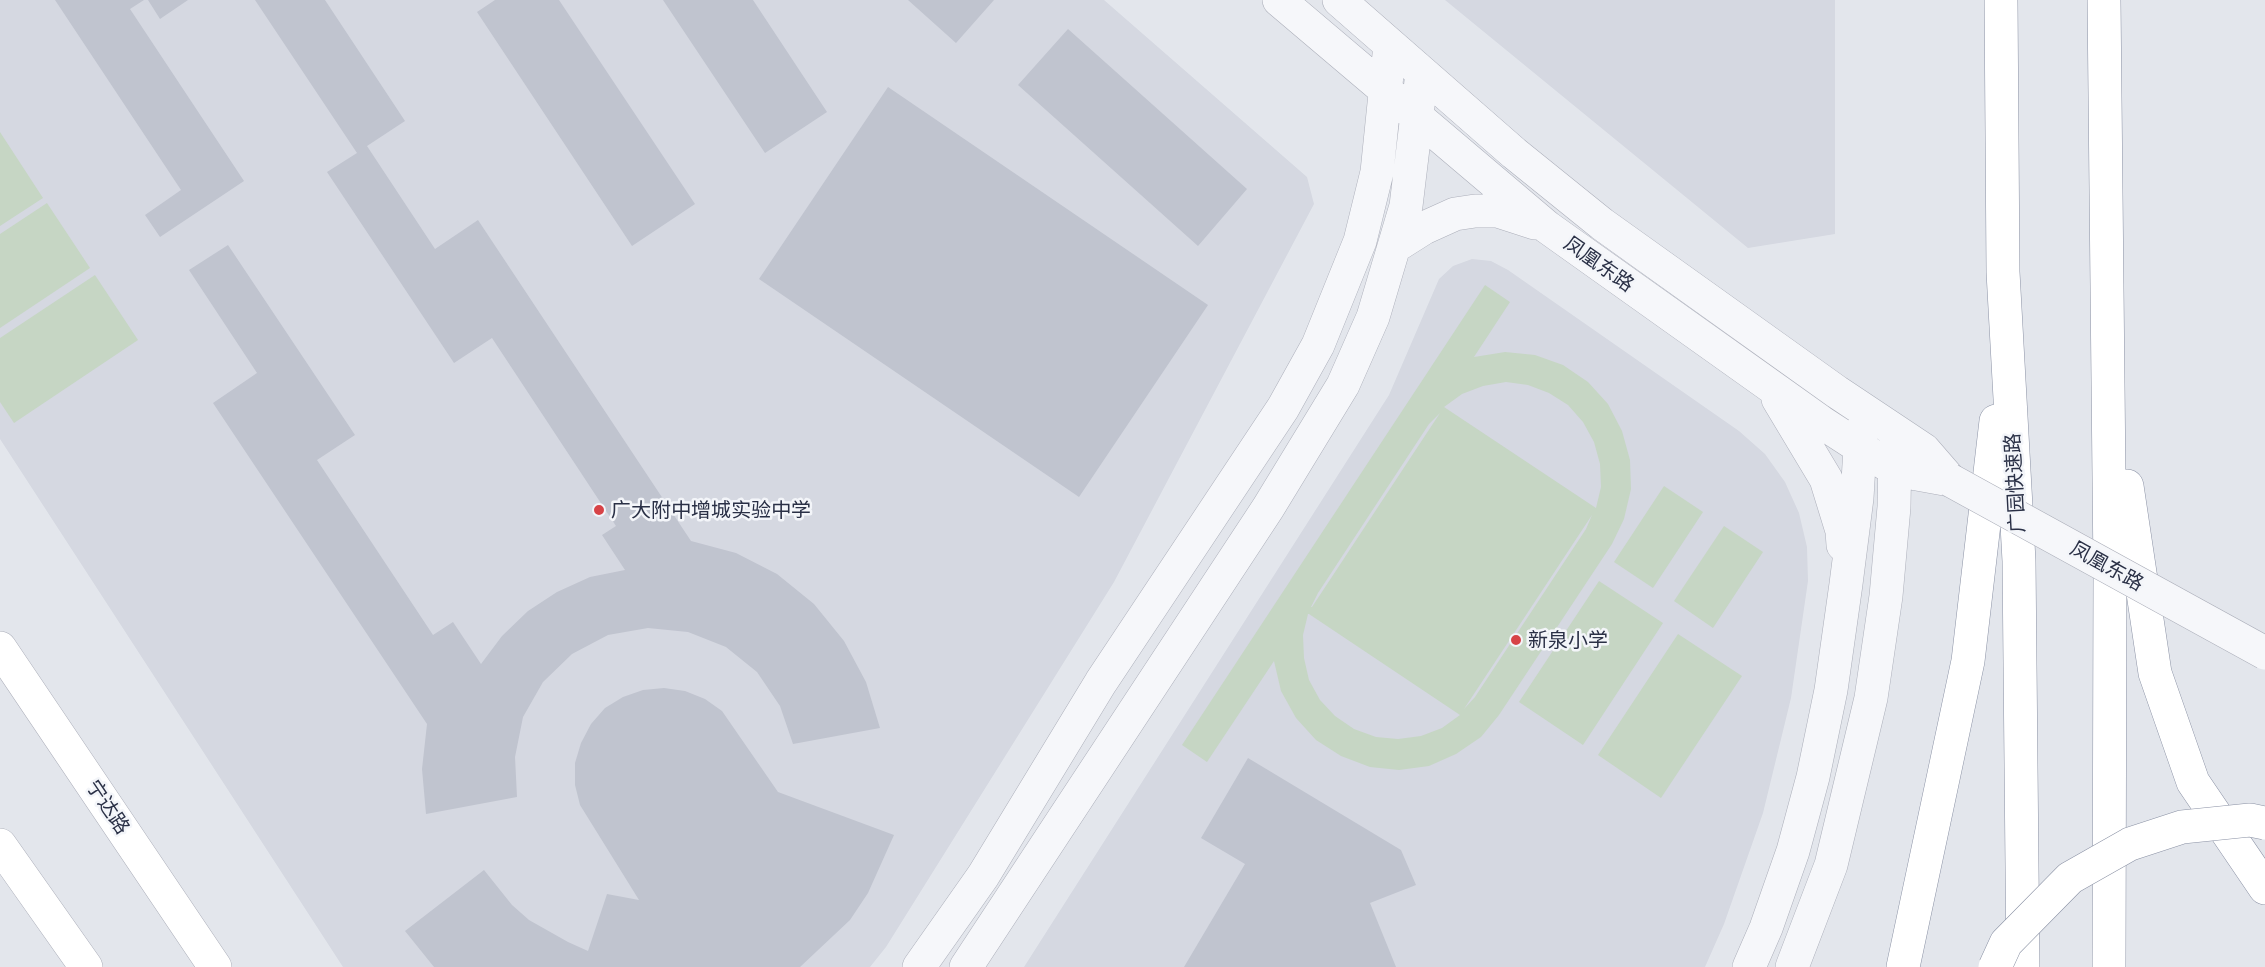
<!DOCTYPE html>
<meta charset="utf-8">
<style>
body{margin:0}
canvas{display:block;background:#e3e6ec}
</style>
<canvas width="2265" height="967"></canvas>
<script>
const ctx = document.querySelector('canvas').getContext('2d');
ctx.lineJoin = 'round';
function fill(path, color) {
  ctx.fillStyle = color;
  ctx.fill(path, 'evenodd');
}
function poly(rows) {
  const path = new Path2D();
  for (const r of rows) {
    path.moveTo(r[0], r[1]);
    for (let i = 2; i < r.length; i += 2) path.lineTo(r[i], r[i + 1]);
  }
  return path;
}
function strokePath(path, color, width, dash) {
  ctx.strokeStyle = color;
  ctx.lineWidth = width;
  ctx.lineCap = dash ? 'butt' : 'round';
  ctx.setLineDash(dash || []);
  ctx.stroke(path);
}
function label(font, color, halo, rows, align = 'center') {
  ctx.font = font + ' Barlow,"Noto Sans SC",sans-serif';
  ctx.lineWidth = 5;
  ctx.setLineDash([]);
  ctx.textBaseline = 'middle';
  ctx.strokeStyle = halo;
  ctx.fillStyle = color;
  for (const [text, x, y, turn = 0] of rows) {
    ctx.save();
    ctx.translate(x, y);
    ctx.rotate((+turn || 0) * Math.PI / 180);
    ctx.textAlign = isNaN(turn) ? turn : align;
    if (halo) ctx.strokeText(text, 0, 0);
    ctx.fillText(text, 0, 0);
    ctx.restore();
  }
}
const built = poly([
 [0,0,1104,0,1307,177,1314,204,1114,582,886,947,870,967,343,967,0,439],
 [1445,0,1835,0,1835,234,1748,248],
 [1472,259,1491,261,1508,270,1739,431,1765,454,1785,482,1799,513,1807,547,1808,581,1791,698,1763,813,1724,924,1705,967,1024,967,1389,395,1439,279,1453,266]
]);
const green = poly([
 [0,132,43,198,0,226],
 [47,203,90,268,0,328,0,234],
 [95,275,138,340,14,423,0,402,0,338],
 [1485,285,1510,302,1474,357,1505,352,1535,355,1563,365,1588,382,1608,404,1622,431,1630,460,1631,489,1624,519,1612,544,1499,715,1481,737,1456,754,1429,766,1399,770,1370,767,1341,756,1316,740,1296,718,1281,691,1274,661,1207,762,1182,745],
 [1506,382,1528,385,1549,393,1568,405,1583,422,1594,442,1600,464,1601,487,1596,508,1444,407,1462,394,1483,386],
 [1440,413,1312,607,1311,607,1318,593,1429,424],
 [1592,515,1586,529,1475,697,1464,709],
 [1308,614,1309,614,1460,715,1442,728,1421,736,1398,739,1376,737,1354,729,1335,716,1320,700,1309,680,1304,658,1303,635],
 [1664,486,1703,512,1653,588,1614,562],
 [1724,526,1763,552,1713,628,1674,601],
 [1599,581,1663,623,1583,745,1519,702],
 [1678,634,1742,676,1661,798,1598,755]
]);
const building = poly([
 [55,0,144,0,130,9,244,181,160,237,145,215,181,190],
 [148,0,188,0,160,19],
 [255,0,325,0,405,121,367,146,435,249,478,220,691,541,736,553,777,574,814,604,844,641,866,682,880,728,793,744,780,706,757,672,726,647,688,632,648,628,608,635,572,654,543,682,523,717,515,757,517,797,426,814,422,769,427,724,213,403,257,373,189,270,228,245,355,435,317,460,433,635,453,622,481,664,502,636,528,611,557,592,590,577,625,570,602,535,616,526,492,338,454,363,327,172,357,153],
 [495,0,559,0,695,204,632,246,477,12],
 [663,0,753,0,827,112,765,153],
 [908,0,994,0,956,43],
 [1068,29,1247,189,1198,246,1018,85],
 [888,87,1208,305,1079,497,759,279],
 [664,688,685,691,705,699,722,711,778,792,894,835,868,893,850,920,800,967,434,967,405,931,484,870,512,905,529,920,568,942,588,951,607,894,639,900,580,805,575,785,575,763,581,743,591,724,605,708,623,697,643,690],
 [1248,758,1401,850,1416,885,1370,903,1396,967,1184,967,1245,864,1201,838]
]);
const tertiary = poly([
 [1279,0,1547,227,1821,422,1895,470,1950,480],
 [1339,0,1514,153,1602,224,1837,392,1924,450,1950,480],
 [1394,247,1424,228,1455,214,1475,211,1498,211,1535,223],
 [1778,399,1826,479,1842,531,1843,545],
 [919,967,983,876,1101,682,1283,408,1318,345,1360,241,1377,172,1390,45],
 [966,967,1268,508,1343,385,1373,317,1406,206,1422,73],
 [1749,967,1766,928,1793,851,1813,777,1831,690,1846,584,1857,498,1861,431],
 [1792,967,1831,865,1871,698,1886,596,1894,507,1895,448]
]);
const secondary = poly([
 [0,648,215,967],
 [0,845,86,967]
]);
const trunk = poly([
 [2001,0,2003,272,2019,561,2023,967],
 [2104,0,2110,573,2109,967],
 [2127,486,2155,673,2193,782,2265,888],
 [1903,967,1968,661,1996,421]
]);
const tertiaryBridge = poly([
 [1950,480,2265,653]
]);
const trunkBridge = poly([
 [1995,967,2006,943,2070,878,2130,844,2182,827,2250,820,2265,823]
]);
const markers = [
 [599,510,6,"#d74347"],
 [1516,640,6,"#d74347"]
];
const streetNames = [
 ["凤凰东路",1599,264,35],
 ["广园快速路",2015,483,-93],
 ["凤凰东路",2107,566,29],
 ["宁达路",108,807,56]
];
const poiNames = [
 ["广大附中增城实验中学",611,510],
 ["新泉小学",1528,640]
];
fill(built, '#d5d8e1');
fill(green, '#c6d6c4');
fill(building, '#c0c4cf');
strokePath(tertiary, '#acafba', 34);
strokePath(secondary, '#acafba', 34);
strokePath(trunk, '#8a91a4', 34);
strokePath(tertiary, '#f6f7fa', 33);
strokePath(secondary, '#fff', 33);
strokePath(trunk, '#fff', 33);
strokePath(tertiaryBridge, '#acafba', 34, []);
strokePath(trunkBridge, '#8a91a4', 34, []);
strokePath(tertiaryBridge, '#f6f7fa', 33);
strokePath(trunkBridge, '#fff', 33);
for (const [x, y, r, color] of markers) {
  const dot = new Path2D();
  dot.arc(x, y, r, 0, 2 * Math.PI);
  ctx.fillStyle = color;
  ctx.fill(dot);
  strokePath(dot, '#f3f5f9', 2);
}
label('20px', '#2a3046', '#f3f5f9', streetNames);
label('20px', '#2a3046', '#f3f5f9', poiNames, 'left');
</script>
